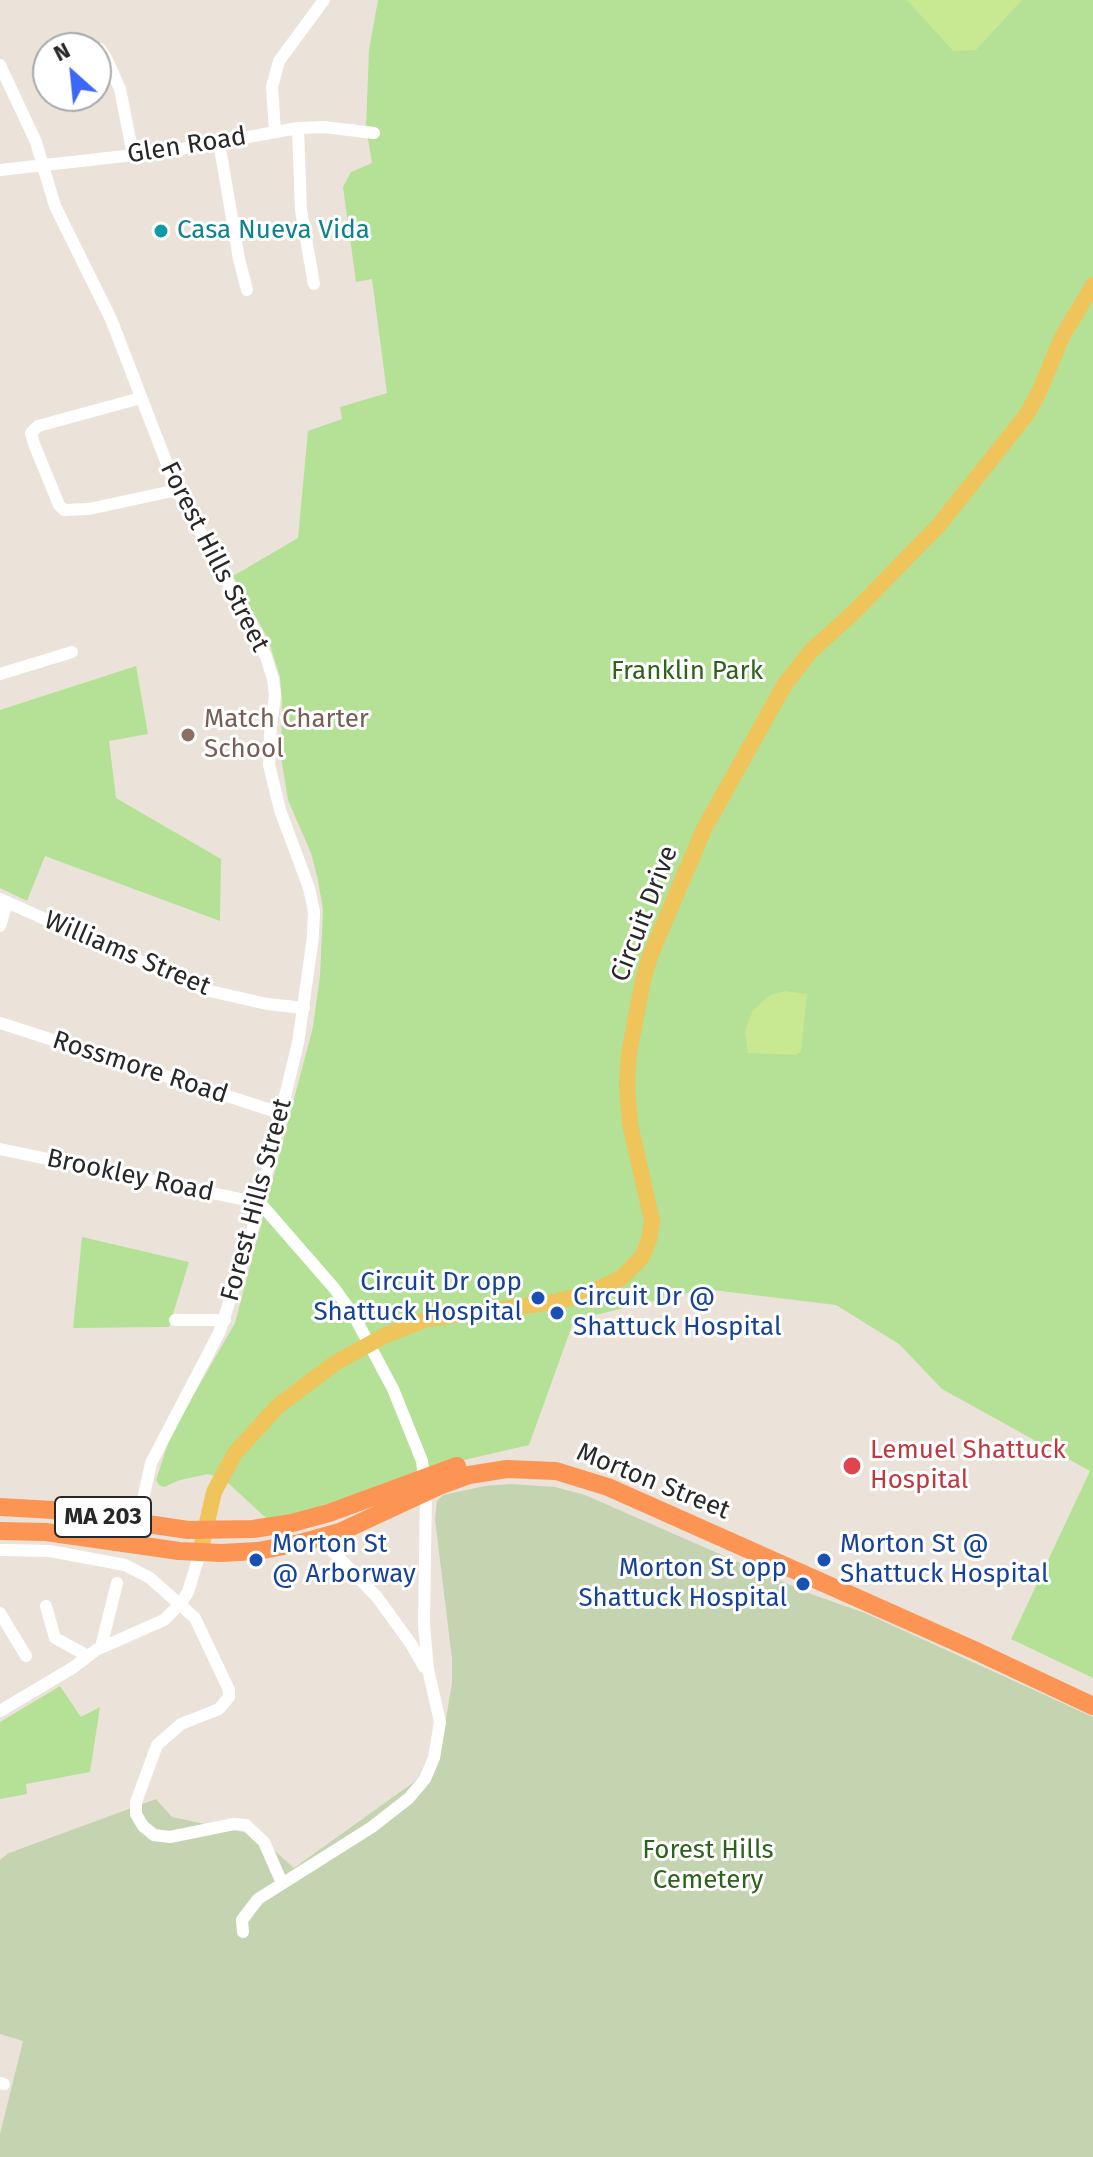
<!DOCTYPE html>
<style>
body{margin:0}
#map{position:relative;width:1093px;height:2157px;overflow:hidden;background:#ebe3da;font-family:"Fira Sans",sans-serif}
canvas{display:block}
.north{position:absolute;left:32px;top:32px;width:80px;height:80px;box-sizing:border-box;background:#fff;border:2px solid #a9a9a9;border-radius:50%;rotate:333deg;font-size:22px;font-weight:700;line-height:32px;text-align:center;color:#282828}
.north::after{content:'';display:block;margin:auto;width:28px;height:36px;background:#3b68f7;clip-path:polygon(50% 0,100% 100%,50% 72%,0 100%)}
</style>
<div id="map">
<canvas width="1093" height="2157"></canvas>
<div class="north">N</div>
</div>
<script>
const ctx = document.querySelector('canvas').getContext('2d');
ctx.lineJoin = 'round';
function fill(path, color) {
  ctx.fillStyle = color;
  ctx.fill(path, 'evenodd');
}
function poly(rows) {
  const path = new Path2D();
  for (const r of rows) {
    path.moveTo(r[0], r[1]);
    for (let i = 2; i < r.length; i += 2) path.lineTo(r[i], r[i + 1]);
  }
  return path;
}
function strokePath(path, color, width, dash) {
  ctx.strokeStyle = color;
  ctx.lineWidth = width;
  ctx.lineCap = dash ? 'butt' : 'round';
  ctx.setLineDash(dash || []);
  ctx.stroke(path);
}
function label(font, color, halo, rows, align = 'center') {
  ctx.font = font + ' "Fira Sans",sans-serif';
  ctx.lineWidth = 6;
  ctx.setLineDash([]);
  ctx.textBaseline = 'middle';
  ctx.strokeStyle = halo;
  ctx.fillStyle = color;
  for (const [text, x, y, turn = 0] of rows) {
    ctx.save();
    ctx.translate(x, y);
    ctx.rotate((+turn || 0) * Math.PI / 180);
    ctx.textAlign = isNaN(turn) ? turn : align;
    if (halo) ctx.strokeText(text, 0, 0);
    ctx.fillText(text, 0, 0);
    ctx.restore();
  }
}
const green = poly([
 [378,0,1093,0,1093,1678,1011,1639,1090,1471,942,1389,899,1344,836,1305,704,1289,574,1320,529,1445,438,1466,282,1520,266,1518,225,1480,208,1474,180,1480,164,1487,159,1485,156,1480,171,1434,235,1323,313,1027,320,976,323,910,318,880,311,853,288,800,281,757,282,702,280,677,268,639,233,576,298,538,308,431,342,419,340,407,387,393,372,279,356,282,343,187,351,172,372,163,366,127,369,50],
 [136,666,148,734,109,741,116,798,221,859,220,921,45,856,27,901,0,888,0,710],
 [82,1237,189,1262,169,1327,73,1328],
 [60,1686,81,1717,100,1707,90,1772,26,1784,27,1794,0,1799,0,1722]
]);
const cemetery = poly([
 [511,1484,555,1487,585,1495,811,1594,865,1613,1093,1717,1093,2157,0,2157,0,2134,23,2041,0,2034,0,1860,9,1853,156,1799,172,1817,257,1835,294,1868,414,1782,440,1754,452,1683,452,1659,435,1519,437,1501,443,1495,485,1486]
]);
const pitch = poly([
 [907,0,1022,0,976,50,953,51],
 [785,991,807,994,801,1051,796,1055,748,1053,745,1031,753,1010,770,995]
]);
const minor = poly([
 [100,49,106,58,120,89,133,155],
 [0,65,36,142,55,206,111,319,177,490,251,624,266,657,273,679,275,695,270,735,269,765,280,810,309,888,314,911,313,937,298,1043,251,1236,219,1333,151,1463,138,1522],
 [298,128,301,210,314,284],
 [275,131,272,87,279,61,324,0],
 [219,142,239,259,247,290],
 [0,170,170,151,298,128,324,127,374,133],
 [141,398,38,426,31,433,34,444,59,505,64,510,89,509,177,490],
 [0,674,72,652],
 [0,899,201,989,267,1004,304,1008],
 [0,926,7,902],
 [0,1023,280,1113],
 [0,1149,260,1203],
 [175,1320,225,1320],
 [320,1538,377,1597,411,1644,424,1667],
 [0,1550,50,1551,125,1565,150,1578,195,1618,229,1690,229,1697,219,1709,181,1724,157,1745,136,1802,136,1814,143,1826,154,1835,170,1837,234,1824,246,1825,264,1842,282,1883],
 [46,1606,55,1638,88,1656],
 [0,1613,26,1656],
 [101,1647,117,1583],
 [0,1711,74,1667,96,1650,164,1620,181,1603,188,1592,200,1553],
 [243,1932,242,1920,258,1899,372,1827,409,1798,425,1779,434,1758,440,1722,428,1669,424,1625,426,1488,422,1461,393,1389,353,1314,334,1288,260,1203],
 [0,2083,4,2084]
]);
const major = poly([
 [200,1553,214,1492,235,1453,278,1406,335,1363,386,1335,427,1319,554,1302,592,1292,621,1278,642,1257,649,1240,652,1221,630,1124,627,1086,629,1053,643,980,650,956,704,829,785,684,796,670,811,651,853,613,939,525,1027,414,1039,392,1062,337,1093,285]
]);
const highway = poly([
 [0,1507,53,1510,188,1530,253,1529,292,1523,329,1513,457,1466],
 [0,1531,46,1532,179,1551,221,1553,258,1551,300,1543,340,1532,439,1486,469,1475,507,1469,556,1471,608,1487,974,1650,1093,1706]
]);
const markers = [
 [161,231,8,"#0f9aa8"],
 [188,735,8,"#8d6e63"],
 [538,1298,8,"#1a4fb4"],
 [557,1313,8,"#1a4fb4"],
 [852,1466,10,"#e0444e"],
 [256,1560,8,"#1a4fb4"],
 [824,1560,8,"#1a4fb4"],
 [803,1584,8,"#1a4fb4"]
];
const shields = [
 [103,1517,96]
];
const shieldNames = [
 ["MA 203",103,1517]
];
const streetNames = [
 ["Glen Road",187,146,-9],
 ["Forest Hills Street",214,557,63],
 ["Circuit Drive",645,914,-69],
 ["Williams Street",127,954,23],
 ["Rossmore Road",140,1068,18],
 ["Brookley Road",130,1176,12],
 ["Forest Hills Street",257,1200,-75],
 ["Morton Street",653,1482,22]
];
const cultureNames = [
 ["Casa Nueva Vida",177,231]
];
const parkNames = [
 ["Franklin Park",687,672],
 ["Forest Hills",708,1851],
 ["Cemetery",708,1881]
];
const educationNames = [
 ["Match Charter",204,720],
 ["School",204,750]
];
const transitNames = [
 ["Circuit Dr opp",522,1283,"right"],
 ["Shattuck Hospital",522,1313,"right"],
 ["Circuit Dr @",573,1298],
 ["Shattuck Hospital",573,1328],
 ["Morton St",272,1545],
 ["@ Arborway",272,1575],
 ["Morton St @",840,1545],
 ["Shattuck Hospital",840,1575],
 ["Morton St opp",787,1569,"right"],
 ["Shattuck Hospital",787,1599,"right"]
];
const healthNames = [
 ["Lemuel Shattuck",870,1451],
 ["Hospital",870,1481]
];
fill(green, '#b4e196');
fill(cemetery, '#c4d4b1');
fill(pitch, '#c8e892');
strokePath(minor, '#fff', 12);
strokePath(major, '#eec45b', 16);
strokePath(highway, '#fc9454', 18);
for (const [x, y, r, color] of markers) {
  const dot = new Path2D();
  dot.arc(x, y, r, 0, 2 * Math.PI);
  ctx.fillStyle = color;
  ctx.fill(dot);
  strokePath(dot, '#fff', 3);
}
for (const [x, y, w] of shields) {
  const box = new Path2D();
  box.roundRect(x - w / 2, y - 20, w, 40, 6);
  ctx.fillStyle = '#fff';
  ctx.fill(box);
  strokePath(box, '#282828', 2);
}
label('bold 24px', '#282828', null, shieldNames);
label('26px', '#282828', '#fff', streetNames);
label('26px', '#0d838f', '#fff', cultureNames, 'left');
label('26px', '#2d631a', '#fff', parkNames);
label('26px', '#785e54', '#fff', educationNames, 'left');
label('26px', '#164399', '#fff', transitNames, 'left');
label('26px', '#be3a42', '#fff', healthNames, 'left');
</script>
